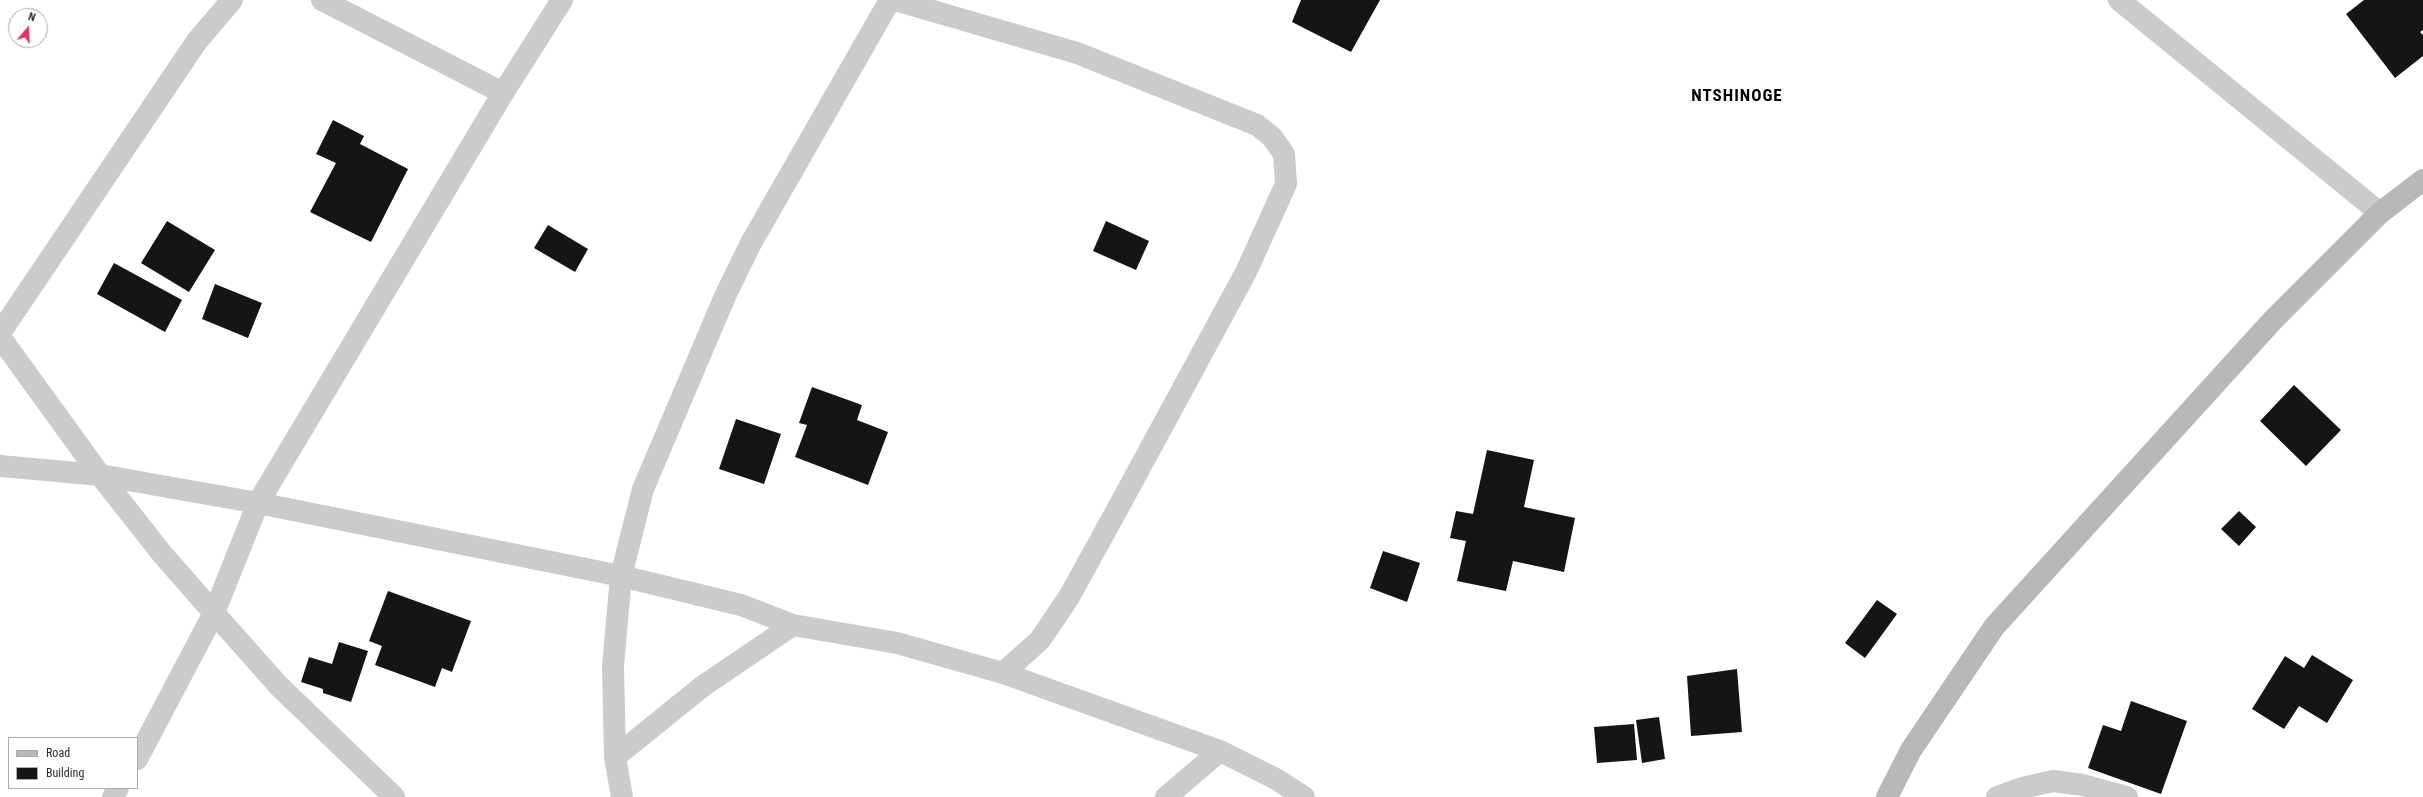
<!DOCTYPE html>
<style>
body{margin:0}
#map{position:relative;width:2423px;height:797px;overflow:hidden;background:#fff;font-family:"Roboto Condensed",sans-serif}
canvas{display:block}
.legend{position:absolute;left:8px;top:737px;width:130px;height:52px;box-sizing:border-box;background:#fff;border:1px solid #ababab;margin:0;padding:5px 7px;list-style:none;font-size:12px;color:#2e2e2e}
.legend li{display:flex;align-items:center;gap:8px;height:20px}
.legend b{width:20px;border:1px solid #ababab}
.north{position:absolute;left:8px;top:8px;width:40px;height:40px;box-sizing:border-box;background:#fff;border:1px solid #ababab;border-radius:50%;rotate:19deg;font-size:11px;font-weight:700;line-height:16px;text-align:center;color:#2e2e2e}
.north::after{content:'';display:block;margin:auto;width:14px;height:18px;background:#db3965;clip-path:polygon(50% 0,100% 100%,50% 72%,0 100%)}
</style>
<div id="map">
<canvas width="2423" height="797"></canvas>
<ul class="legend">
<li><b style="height:5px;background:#b8b8b8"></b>Road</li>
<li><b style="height:11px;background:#151515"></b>Building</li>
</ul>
<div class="north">N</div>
</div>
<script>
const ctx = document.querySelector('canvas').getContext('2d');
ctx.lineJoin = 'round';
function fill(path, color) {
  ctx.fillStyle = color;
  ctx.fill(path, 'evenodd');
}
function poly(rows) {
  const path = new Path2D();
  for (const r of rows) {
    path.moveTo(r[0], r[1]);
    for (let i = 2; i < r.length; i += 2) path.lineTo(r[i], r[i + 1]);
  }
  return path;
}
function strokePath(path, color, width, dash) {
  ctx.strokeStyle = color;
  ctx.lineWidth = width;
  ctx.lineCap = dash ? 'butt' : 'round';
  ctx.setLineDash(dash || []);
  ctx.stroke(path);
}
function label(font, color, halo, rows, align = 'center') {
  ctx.font = font + ' "Roboto Condensed",sans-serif';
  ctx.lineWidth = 4;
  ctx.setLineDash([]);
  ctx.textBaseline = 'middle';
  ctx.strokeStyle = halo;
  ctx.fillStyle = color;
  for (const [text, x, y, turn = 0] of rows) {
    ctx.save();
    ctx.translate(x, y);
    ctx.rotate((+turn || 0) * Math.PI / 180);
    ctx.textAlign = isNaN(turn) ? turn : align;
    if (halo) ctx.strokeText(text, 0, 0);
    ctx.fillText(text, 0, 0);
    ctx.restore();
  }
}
const building = poly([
 [1301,0,1380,0,1351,52,1292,22],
 [2364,0,2423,0,2423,30,2420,32,2423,35,2423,56,2395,78,2346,14],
 [333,120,364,136,360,144,408,169,371,242,310,212,336,163,316,154],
 [167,221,215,250,189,292,141,263],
 [1106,221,1149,241,1136,270,1093,251],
 [548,225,588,249,575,272,534,248],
 [114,263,182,300,165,332,97,294],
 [215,284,262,303,248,338,202,319],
 [2294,385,2341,430,2306,466,2260,421],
 [812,387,862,405,857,420,888,432,868,485,795,457,807,425,799,423],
 [736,419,781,434,764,484,719,469],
 [1487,450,1534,460,1524,507,1575,518,1564,572,1513,561,1506,591,1457,581,1466,541,1450,538,1456,511,1473,514],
 [2239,511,2256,527,2239,546,2221,529],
 [1383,551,1420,563,1407,602,1370,588],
 [388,591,471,621,452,672,442,668,435,687,375,665,382,646,369,641],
 [1877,600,1897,614,1865,658,1845,643],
 [339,642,368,651,351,702,323,693,323,689,301,682,309,657,332,664],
 [2312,655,2353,680,2327,723,2299,706,2284,729,2252,709,2285,656,2304,668],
 [1737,669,1742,732,1691,736,1687,676],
 [2131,701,2187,721,2161,794,2088,768,2103,725,2121,731],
 [1659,717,1665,759,1642,763,1636,720],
 [1634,724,1637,760,1597,763,1594,727]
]);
const street = poly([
 [322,0,503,93],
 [895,0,1077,53,1257,125,1272,137,1284,154,1286,184,1246,272,1118,508,1069,597,1040,640,1003,673],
 [2119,0,2380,213],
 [0,333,197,41,232,0],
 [0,337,100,475,163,555,214,613,137,759],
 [0,466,100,475,258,503,621,576,741,605,793,625,897,643,1003,673,1220,751,1276,779,1304,797],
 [615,757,703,686,793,625],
 [113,797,118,788],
 [394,797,279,686,214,613,258,503,503,93,562,0],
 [622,797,615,757,613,666,621,576,643,489,726,294,751,243,890,0],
 [1166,797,1220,751],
 [1997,797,2022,788,2053,781,2083,785,2127,797]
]);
const secondary = poly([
 [1887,797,1911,750,1994,627,2273,320,2380,213,2423,180]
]);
const districtNames = [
 ["NTSHINOGE",1737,97]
];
fill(building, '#151515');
strokePath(street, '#cbcbcb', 22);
strokePath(secondary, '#b8b8b8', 22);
ctx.letterSpacing = '1px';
label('bold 17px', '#000', '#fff', districtNames);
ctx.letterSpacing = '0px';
</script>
